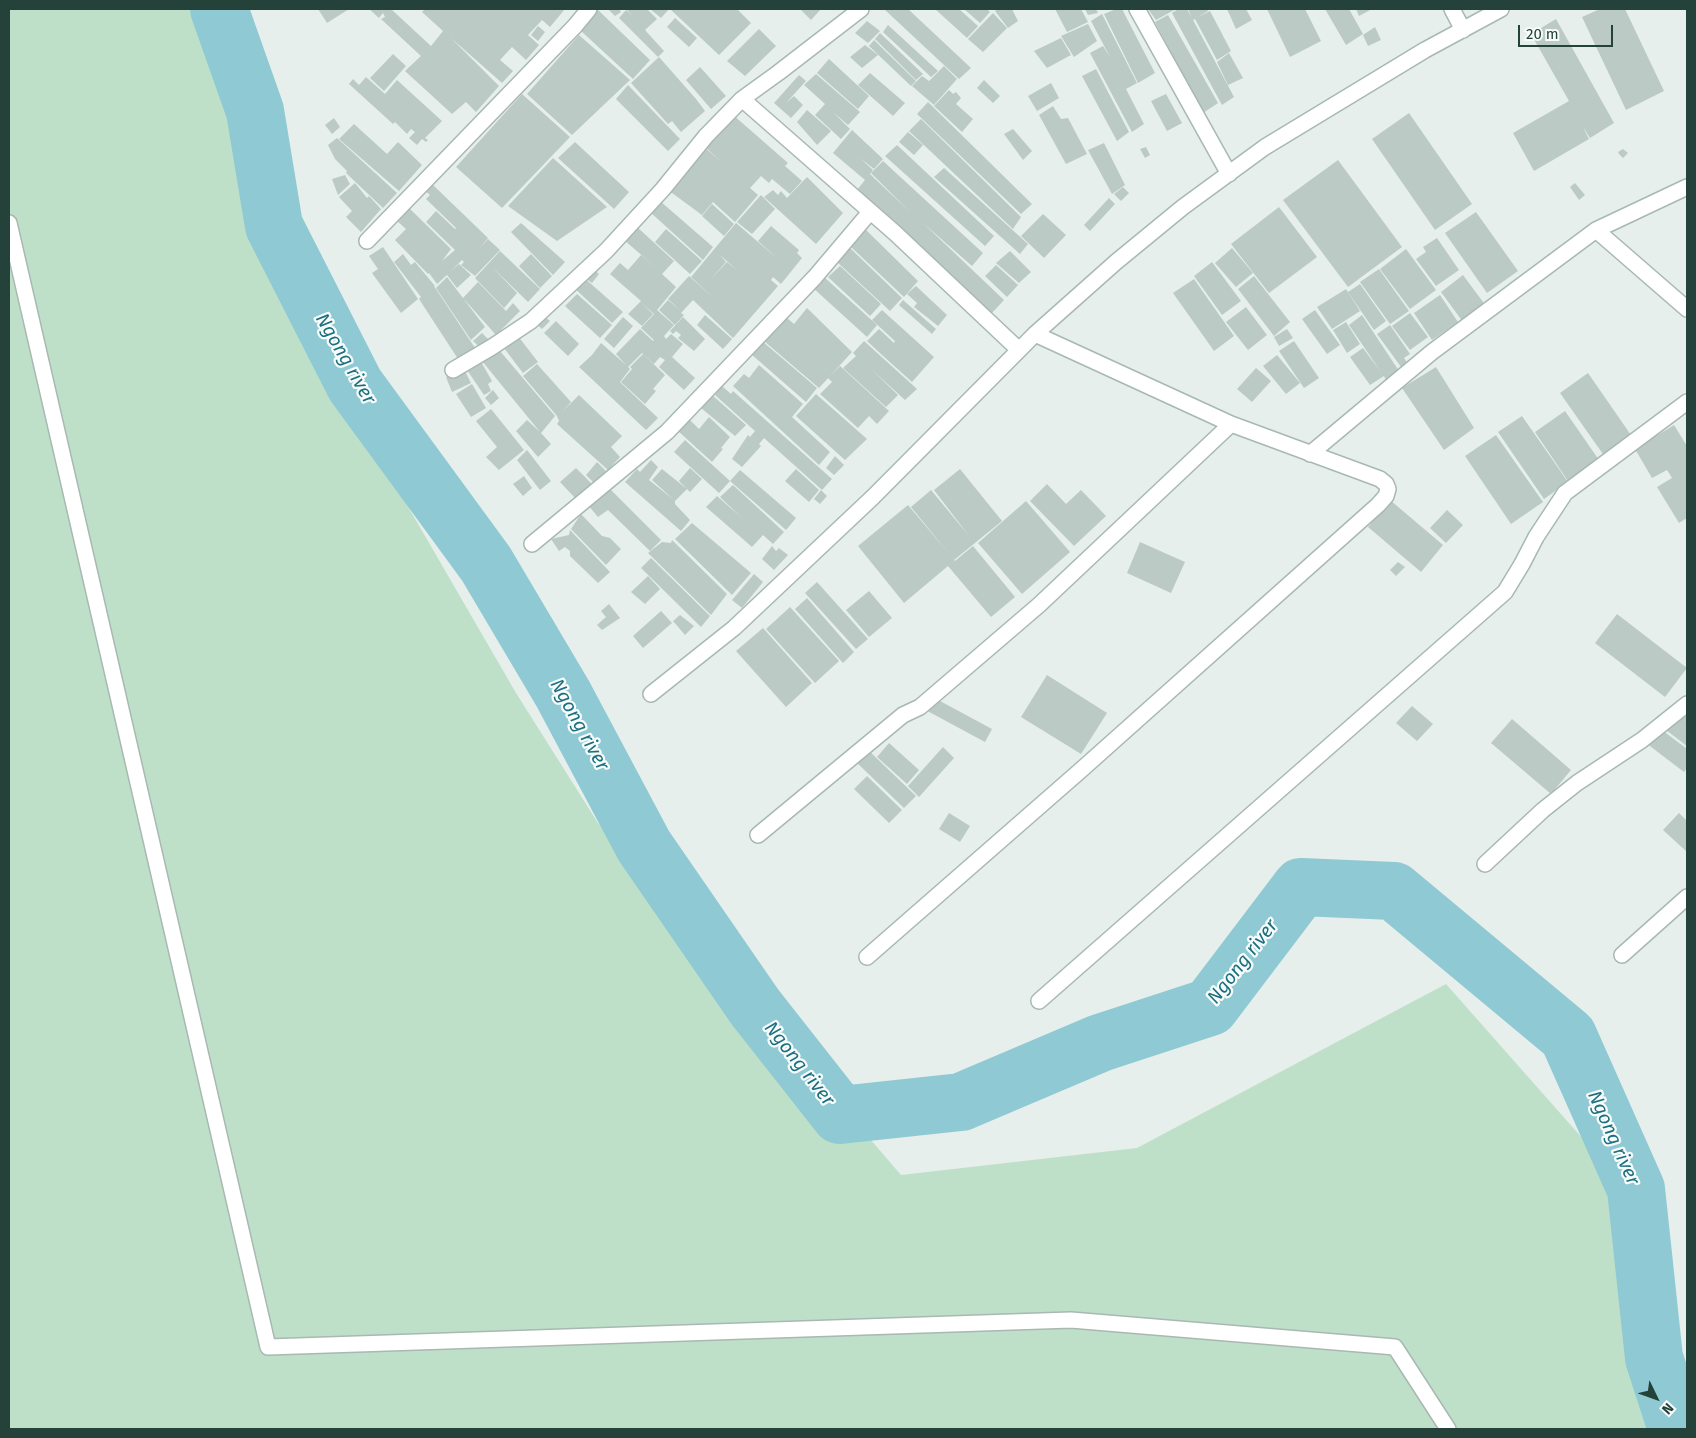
<!DOCTYPE html>
<style>
body{margin:0}
#map{position:relative;width:1696px;height:1438px;overflow:hidden;background:#e6efeb;font-family:"Fira Sans",sans-serif}
canvas{display:block}
.frame{position:absolute;inset:0;border:10px solid #24423a;pointer-events:none}
.north{position:absolute;left:1631px;top:1373px;width:50px;height:50px;-webkit-text-stroke:4px #f7fbf9;paint-order:stroke;rotate:132deg;font-size:14px;font-weight:700;line-height:20px;text-align:center;color:#24423a}
.north::after{content:'';display:block;margin:auto;width:18px;height:22px;background:#24423a;clip-path:polygon(50% 0,100% 100%,50% 72%,0 100%)}
.scale{position:absolute;left:1518px;top:25px;width:95px;height:22px;box-sizing:border-box;border:2px solid #24423a;border-top:0;padding-left:6px;font-size:15px;line-height:18px;white-space:nowrap;color:#24423a;-webkit-text-stroke:4px #f7fbf9;paint-order:stroke}
</style>
<div id="map">
<canvas width="1696" height="1438"></canvas>
<div class="frame"></div>
<div class="north">N</div>
<div class="scale">20 m</div>
</div>
<script>
const ctx = document.querySelector('canvas').getContext('2d');
ctx.lineJoin = 'round';
function fill(path, color) {
  ctx.fillStyle = color;
  ctx.fill(path, 'evenodd');
}
function poly(rows) {
  const path = new Path2D();
  for (const r of rows) {
    path.moveTo(r[0], r[1]);
    for (let i = 2; i < r.length; i += 2) path.lineTo(r[i], r[i + 1]);
  }
  return path;
}
function strokePath(path, color, width, dash) {
  ctx.strokeStyle = color;
  ctx.lineWidth = width;
  ctx.lineCap = dash ? 'butt' : 'round';
  ctx.setLineDash(dash || []);
  ctx.stroke(path);
}
function label(font, color, halo, rows, align = 'center') {
  ctx.font = font + ' "Fira Sans",sans-serif';
  ctx.lineWidth = 4.5;
  ctx.setLineDash([]);
  ctx.textBaseline = 'middle';
  ctx.strokeStyle = halo;
  ctx.fillStyle = color;
  for (const [text, x, y, turn = 0] of rows) {
    ctx.save();
    ctx.translate(x, y);
    ctx.rotate((+turn || 0) * Math.PI / 180);
    ctx.textAlign = isNaN(turn) ? turn : align;
    if (halo) ctx.strokeText(text, 0, 0);
    ctx.fillText(text, 0, 0);
    ctx.restore();
  }
}
const green = poly([
 [9,9,202,9,216,48,290,286,392,479,516,693,598,823,901,1175,1137,1148,1446,984,1644,1208,1677,1429,9,1429]
]);
const river = poly([
 [219,9,255,111,274,226,355,385,486,564,563,694,644,846,755,1007,840,1115,961,1102,1100,1043,1210,1007,1301,887,1394,891,1568,1036,1636,1189,1654,1358,1677,1429]
]);
const building = poly([
 [318,9,349,9,327,23],
 [369,9,391,9,431,46,443,31,422,12,425,9,565,9,550,27,542,20,528,35,539,45,526,60,512,47,500,60,513,71,502,83,451,38,499,86,476,112,466,102,452,114,405,71,421,56,381,19,385,17,383,13,379,18],
 [597,9,650,60,633,79,580,30],
 [608,9,619,9,621,12,615,16],
 [626,9,638,9,638,10,647,9,657,19,645,30,664,51,658,57,619,18,626,10,633,16],
 [650,9,669,9,661,18],
 [670,9,737,9,751,23,719,55],
 [800,9,821,9,811,20],
 [884,9,908,9,971,68,959,79],
 [935,9,959,9,978,26,967,38],
 [964,9,987,9,990,12,980,23],
 [998,9,1012,9,1018,21,1008,28,995,11],
 [1055,9,1081,9,1088,22,1067,32],
 [1085,9,1096,9,1098,13,1088,15],
 [1116,9,1122,9,1155,73,1138,83,1104,14],
 [1148,9,1176,9,1156,20],
 [1178,9,1187,9,1192,18,1188,9,1207,9,1208,11,1198,17,1210,11,1231,51,1217,60,1195,19,1193,20,1234,97,1222,105,1172,13],
 [1227,9,1246,9,1252,20,1236,29],
 [1267,9,1305,9,1321,41,1290,57],
 [1325,9,1349,9,1363,34,1346,45],
 [1356,9,1372,9,1359,16],
 [1600,9,1625,9,1664,91,1626,110,1582,17],
 [993,13,1007,28,983,52,968,39],
 [1102,14,1137,83,1126,89,1144,124,1132,132,1090,53,1103,46,1110,57,1091,21],
 [1168,15,1218,103,1203,113,1155,22],
 [675,18,697,38,689,47,667,27],
 [1556,19,1614,123,1590,138,1583,127,1589,139,1534,171,1513,133,1569,101,1531,34],
 [867,21,880,31,868,43,855,33],
 [1088,24,1097,41,1074,57,1061,36],
 [888,25,938,71,931,77,883,32],
 [538,26,545,32,538,41,531,35],
 [1375,27,1381,40,1368,46,1363,35],
 [759,29,776,46,745,76,727,61],
 [880,33,923,74,916,80,875,39],
 [579,35,630,80,572,135,527,94],
 [1061,38,1071,55,1047,68,1034,51],
 [874,40,916,81,911,86,869,46],
 [865,45,878,55,862,68,850,57],
 [1229,53,1243,78,1228,85,1217,62],
 [393,54,406,66,384,91,370,78],
 [659,57,696,99,705,111,681,132,672,121,668,124,631,83],
 [829,59,869,96,858,109,817,73],
 [944,66,957,79,934,105,912,86,922,76,929,81],
 [700,67,726,96,711,109,686,80],
 [1096,69,1129,132,1117,141,1082,76],
 [870,73,905,103,893,116,858,85],
 [816,74,860,112,848,125,833,112,850,129,841,139,815,115,825,104,804,85],
 [799,75,806,81,786,103,794,96,803,105,791,118,774,103],
 [366,77,385,94,397,80,442,121,425,138,428,140,426,142,422,139,417,145,409,138,415,132,411,129,407,134,395,122,393,124,349,84,353,79,359,85],
 [984,80,1000,96,993,103,977,88],
 [1051,83,1059,98,1037,111,1028,96],
 [628,85,680,139,668,151,616,99],
 [949,90,953,94,956,92,961,98,956,104,973,119,962,132,934,106],
 [522,94,570,137,502,208,456,167],
 [1166,94,1182,123,1167,131,1151,101],
 [928,102,1032,204,1021,214,917,114],
 [1053,106,1061,119,1068,118,1087,154,1066,164,1039,115],
 [807,110,831,131,817,145,797,122],
 [1409,113,1472,204,1435,230,1372,139],
 [732,114,788,163,785,166,802,181,790,194,772,179,769,183,761,176,750,188,758,195,735,222,713,202,702,215,668,190,704,147,724,164,705,147],
 [334,118,340,127,332,134,325,125],
 [921,119,1021,217,1013,229,909,131],
 [354,124,387,154,398,142,422,165,399,191,339,139],
 [1013,129,1032,151,1023,160,1004,134],
 [852,130,883,159,874,169,860,158,873,170,870,174,910,212,871,173,883,161,983,253,972,266,923,223,1004,300,991,314,857,190,865,180,833,153],
 [908,132,923,145,914,155,899,142],
 [337,138,397,193,383,208,346,173,347,171,335,159,328,145],
 [575,142,629,192,614,209,558,158],
 [1104,143,1125,185,1112,194,1088,150],
 [897,145,994,236,985,246,885,156],
 [1146,147,1150,155,1145,158,1140,149],
 [1623,149,1628,153,1623,158,1619,154,1618,152],
 [553,158,607,207,557,241,508,206],
 [1338,160,1402,247,1348,287,1283,200],
 [944,168,1028,244,1020,254,934,177],
 [345,175,350,184,338,195,332,179],
 [807,177,843,213,816,244,764,197,773,190,778,195,781,191,787,198],
 [355,183,367,198,369,196,381,209,361,232,346,217,352,211,339,197],
 [1575,183,1585,195,1579,200,1570,187],
 [433,185,488,238,479,249,488,239,500,250,475,276,461,265,464,262,462,260,451,271,459,264,471,275,457,288,447,275,437,284,429,273,428,274,395,240,406,229,396,220,409,208,451,249,442,261,455,250,426,222,436,211,455,229,456,228,426,199,430,195,425,191],
 [1123,187,1129,193,1121,201,1114,194],
 [761,195,775,209,752,234,737,222],
 [1109,198,1115,204,1090,231,1084,225],
 [660,201,713,247,703,260,650,212],
 [712,204,734,224,724,236,702,216],
 [1279,207,1317,257,1269,293,1231,244],
 [1476,212,1518,271,1487,293,1445,233],
 [1043,214,1066,235,1044,258,1021,236],
 [521,223,565,262,553,275,511,232],
 [736,223,779,260,758,241,771,226,799,250,797,253,802,258,781,284,773,277,771,280,778,286,733,338,693,300,681,313,684,315,675,325,659,310,668,300,680,310,668,299,689,276,715,299,691,277],
 [720,255,738,271,727,262,709,281,726,262],
 [637,227,674,261,662,274,676,287,657,310,674,325,664,336,666,339,671,334,683,344,672,357,695,378,684,390,659,367,665,360,660,357,654,364,642,353,628,367,630,369,620,382,658,418,646,430,579,367,592,355,601,343,626,365,616,354,640,329,653,341,654,340,641,328,654,314,642,303,653,314,642,326,628,314,641,301,610,274,620,263,628,270,641,255,660,271,624,240],
 [666,229,702,261,690,274,655,242],
 [865,229,918,281,904,297,850,246],
 [1437,238,1459,270,1436,286,1416,259,1426,252,1423,247],
 [383,247,418,299,401,313,372,273,378,269,369,256],
 [849,247,902,298,890,311,836,261],
 [1232,248,1253,273,1236,287,1215,263],
 [1406,249,1436,290,1410,309,1380,269],
 [500,251,540,289,528,302,492,267,517,293,504,308,475,278],
 [1010,251,1031,272,1019,283,996,263],
 [403,254,411,265,415,262,435,286,434,286,477,351,460,362,419,299,421,297,394,262],
 [531,254,552,276,540,288,519,266],
 [1212,262,1241,301,1222,315,1194,276],
 [996,265,1018,285,1007,297,985,276],
 [840,266,881,304,870,316,828,277],
 [593,269,599,274,592,283,585,278],
 [1379,269,1409,311,1390,324,1360,282],
 [1463,275,1486,306,1463,322,1441,292],
 [582,276,623,312,612,323,572,286],
 [1254,276,1290,322,1274,336,1238,289],
 [447,277,485,327,471,340,436,288],
 [824,277,877,325,867,337,812,287],
 [1194,279,1234,336,1214,351,1173,293],
 [478,282,506,311,513,303,520,311,496,335,463,298],
 [1360,284,1386,321,1374,330,1348,292],
 [916,286,947,315,938,326,914,307,917,303,907,294],
 [1346,289,1360,311,1332,329,1317,307],
 [577,294,612,325,600,338,565,306],
 [1440,295,1458,322,1432,340,1414,313],
 [903,300,936,329,932,334,899,305],
 [1246,307,1267,335,1248,350,1226,322],
 [807,308,852,352,819,388,764,341,786,317,794,324],
 [882,310,934,357,912,382,882,355,892,344,882,355,867,341,879,329,894,343,895,341,872,320],
 [1315,310,1340,345,1327,354,1302,319],
 [1410,313,1428,337,1410,350,1392,326],
 [543,315,550,321,542,329,535,323],
 [705,315,732,339,723,349,697,325],
 [1362,315,1399,371,1386,380,1384,376,1370,385,1350,357,1363,348,1381,372,1349,325],
 [623,317,633,326,614,348,604,339],
 [683,317,705,339,694,351,678,338,681,335,676,331,673,334,670,331],
 [556,321,579,344,568,356,544,333],
 [1346,322,1360,344,1347,353,1333,330],
 [1390,325,1410,354,1404,358,1410,367,1404,371,1377,334],
 [1287,329,1293,338,1279,346,1274,337],
 [482,333,489,340,481,348,473,341],
 [518,336,538,362,523,373,504,348],
 [762,341,817,388,806,402,751,354],
 [864,341,917,389,905,400,870,368,898,395,886,407,843,368,856,356,853,353],
 [1294,341,1319,378,1304,388,1279,351],
 [500,351,555,416,541,433,551,444,538,457,516,431,527,420,540,432,482,361],
 [643,354,665,375,653,389,656,391,645,404,621,382,632,369,630,367],
 [1277,355,1300,383,1286,394,1263,366],
 [480,360,492,381,488,384,491,391,484,395,465,367],
 [537,364,571,402,563,411,579,395,622,436,611,447,620,457,608,470,557,424,559,421,557,416,523,376],
 [759,365,803,404,792,417,830,452,819,465,733,386,744,374,749,378],
 [840,366,889,411,877,424,869,416,858,428,820,394,832,382,828,378],
 [1436,367,1474,428,1444,450,1402,388],
 [1256,368,1271,381,1252,402,1237,389],
 [464,369,471,383,452,392,446,377],
 [1588,373,1633,438,1605,457,1560,393],
 [472,384,486,408,471,417,456,394],
 [722,386,731,394,733,391,832,479,822,490,764,438,759,444,761,446,742,467,732,459,748,435,750,437,755,431,715,395],
 [493,390,499,398,491,405,485,398],
 [816,394,867,439,845,460,796,416],
 [712,395,746,425,735,436,701,408],
 [491,409,524,450,499,470,486,457,497,447,476,421],
 [1565,411,1599,460,1568,481,1535,432],
 [1522,416,1568,482,1544,499,1498,432],
 [709,417,730,437,721,448,723,449,712,462,677,430,688,418,699,429],
 [1674,425,1687,446,1687,518,1679,523,1657,487,1672,478,1667,470,1652,478,1635,449],
 [1496,435,1543,502,1511,524,1465,456],
 [685,440,730,481,719,493,674,452],
 [527,450,551,481,540,490,517,460],
 [835,456,844,465,834,475,826,468],
 [651,460,658,467,649,480,674,500,652,480,662,469,687,489,675,501,675,504,690,520,681,531,625,482,637,469,640,472],
 [597,462,606,471,594,483,586,475],
 [576,468,593,485,577,500,560,482],
 [690,468,702,479,690,492,679,481],
 [796,469,819,490,809,502,785,481],
 [960,469,1002,521,954,560,911,507,931,490,969,536,934,490],
 [740,470,796,518,786,530,730,481],
 [524,476,532,488,523,496,513,484],
 [1047,484,1066,504,1081,490,1106,516,1074,546,1030,501],
 [733,485,784,532,773,544,763,535,752,547,706,507,717,496,742,518,720,497],
 [608,487,661,540,650,551,608,510,598,517,588,505],
 [821,490,827,496,820,504,814,499],
 [1390,500,1443,545,1421,572,1368,527],
 [1026,501,1070,552,1022,594,978,543],
 [908,505,955,561,973,546,1015,597,991,617,948,566,904,603,858,546],
 [1447,510,1463,525,1446,543,1430,528],
 [581,514,602,536,610,538,621,549,606,565,571,529],
 [692,523,751,573,732,595,675,539],
 [570,530,610,572,598,583,570,556,570,551,565,547,559,551,551,539,569,535],
 [672,540,727,594,711,615,648,553,662,542,671,543],
 [1140,542,1185,562,1171,593,1127,573],
 [772,546,776,551,779,548,788,555,774,570,762,559],
 [651,558,710,616,701,627,641,568],
 [1398,562,1405,567,1396,576,1390,570],
 [754,574,763,582,742,608,732,600],
 [648,576,660,589,645,604,631,592],
 [817,582,868,639,856,649,805,593],
 [869,591,892,618,869,637,846,610],
 [807,598,854,652,843,663,795,609],
 [609,604,620,618,602,630,597,625,606,617,601,611],
 [790,607,839,661,815,683,766,629],
 [661,611,672,623,643,648,633,636],
 [1617,614,1687,668,1665,697,1595,643],
 [680,615,694,626,685,635,673,621],
 [763,628,812,683,786,707,736,651],
 [1047,675,1107,713,1081,754,1021,717],
 [927,694,992,729,985,742,920,707],
 [1412,706,1433,724,1417,741,1396,723],
 [1671,706,1687,718,1687,746,1658,724],
 [1512,719,1571,770,1551,794,1491,743],
 [1654,724,1687,749,1687,768,1684,772,1642,740],
 [889,743,919,770,907,784,877,757],
 [943,747,954,758,919,797,908,786],
 [867,749,916,796,904,808,855,761],
 [867,776,902,810,889,823,854,789],
 [949,813,970,826,960,842,939,829],
 [1679,813,1687,821,1687,852,1663,830]
]);
const street = poly([
 [1137,9,1229,174],
 [1452,9,1463,30],
 [742,99,895,233,1019,350],
 [9,223,268,1347,1071,1320,1395,1347,1448,1429],
 [1596,230,1687,309],
 [367,241,575,26,589,9],
 [453,370,492,347,531,321,606,251,663,189,706,136,742,99,778,73,861,9],
 [1310,454,1432,352,1596,230,1687,187],
 [532,544,667,432,815,277,870,212],
 [651,694,734,628,873,497,1035,334,1116,262,1183,207,1265,147,1425,50,1501,9],
 [758,835,903,715,920,707,1039,605,1231,424],
 [1485,864,1543,810,1577,783,1642,740,1687,704],
 [1622,955,1687,897],
 [867,957,1081,770,1378,505,1386,496,1388,489,1386,484,1380,479,1231,424,1035,334],
 [1039,1001,1505,592,1522,564,1536,537,1565,493,1687,402]
]);
const waterNames = [
 ["Ngong river",345,359,60],
 ["Ngong river",579,725,61],
 ["Ngong river",1243,962,-52],
 ["Ngong river",799,1064,52],
 ["Ngong river",1613,1138,66]
];
fill(green, '#bfe0c8');
strokePath(river, '#8ec9d4', 58);
fill(building, '#bbcac4');
strokePath(street, '#a8b8b2', 18);
strokePath(street, '#fff', 15);
label('italic 19px', '#1c6f80', '#f7fbf9', waterNames);
</script>
